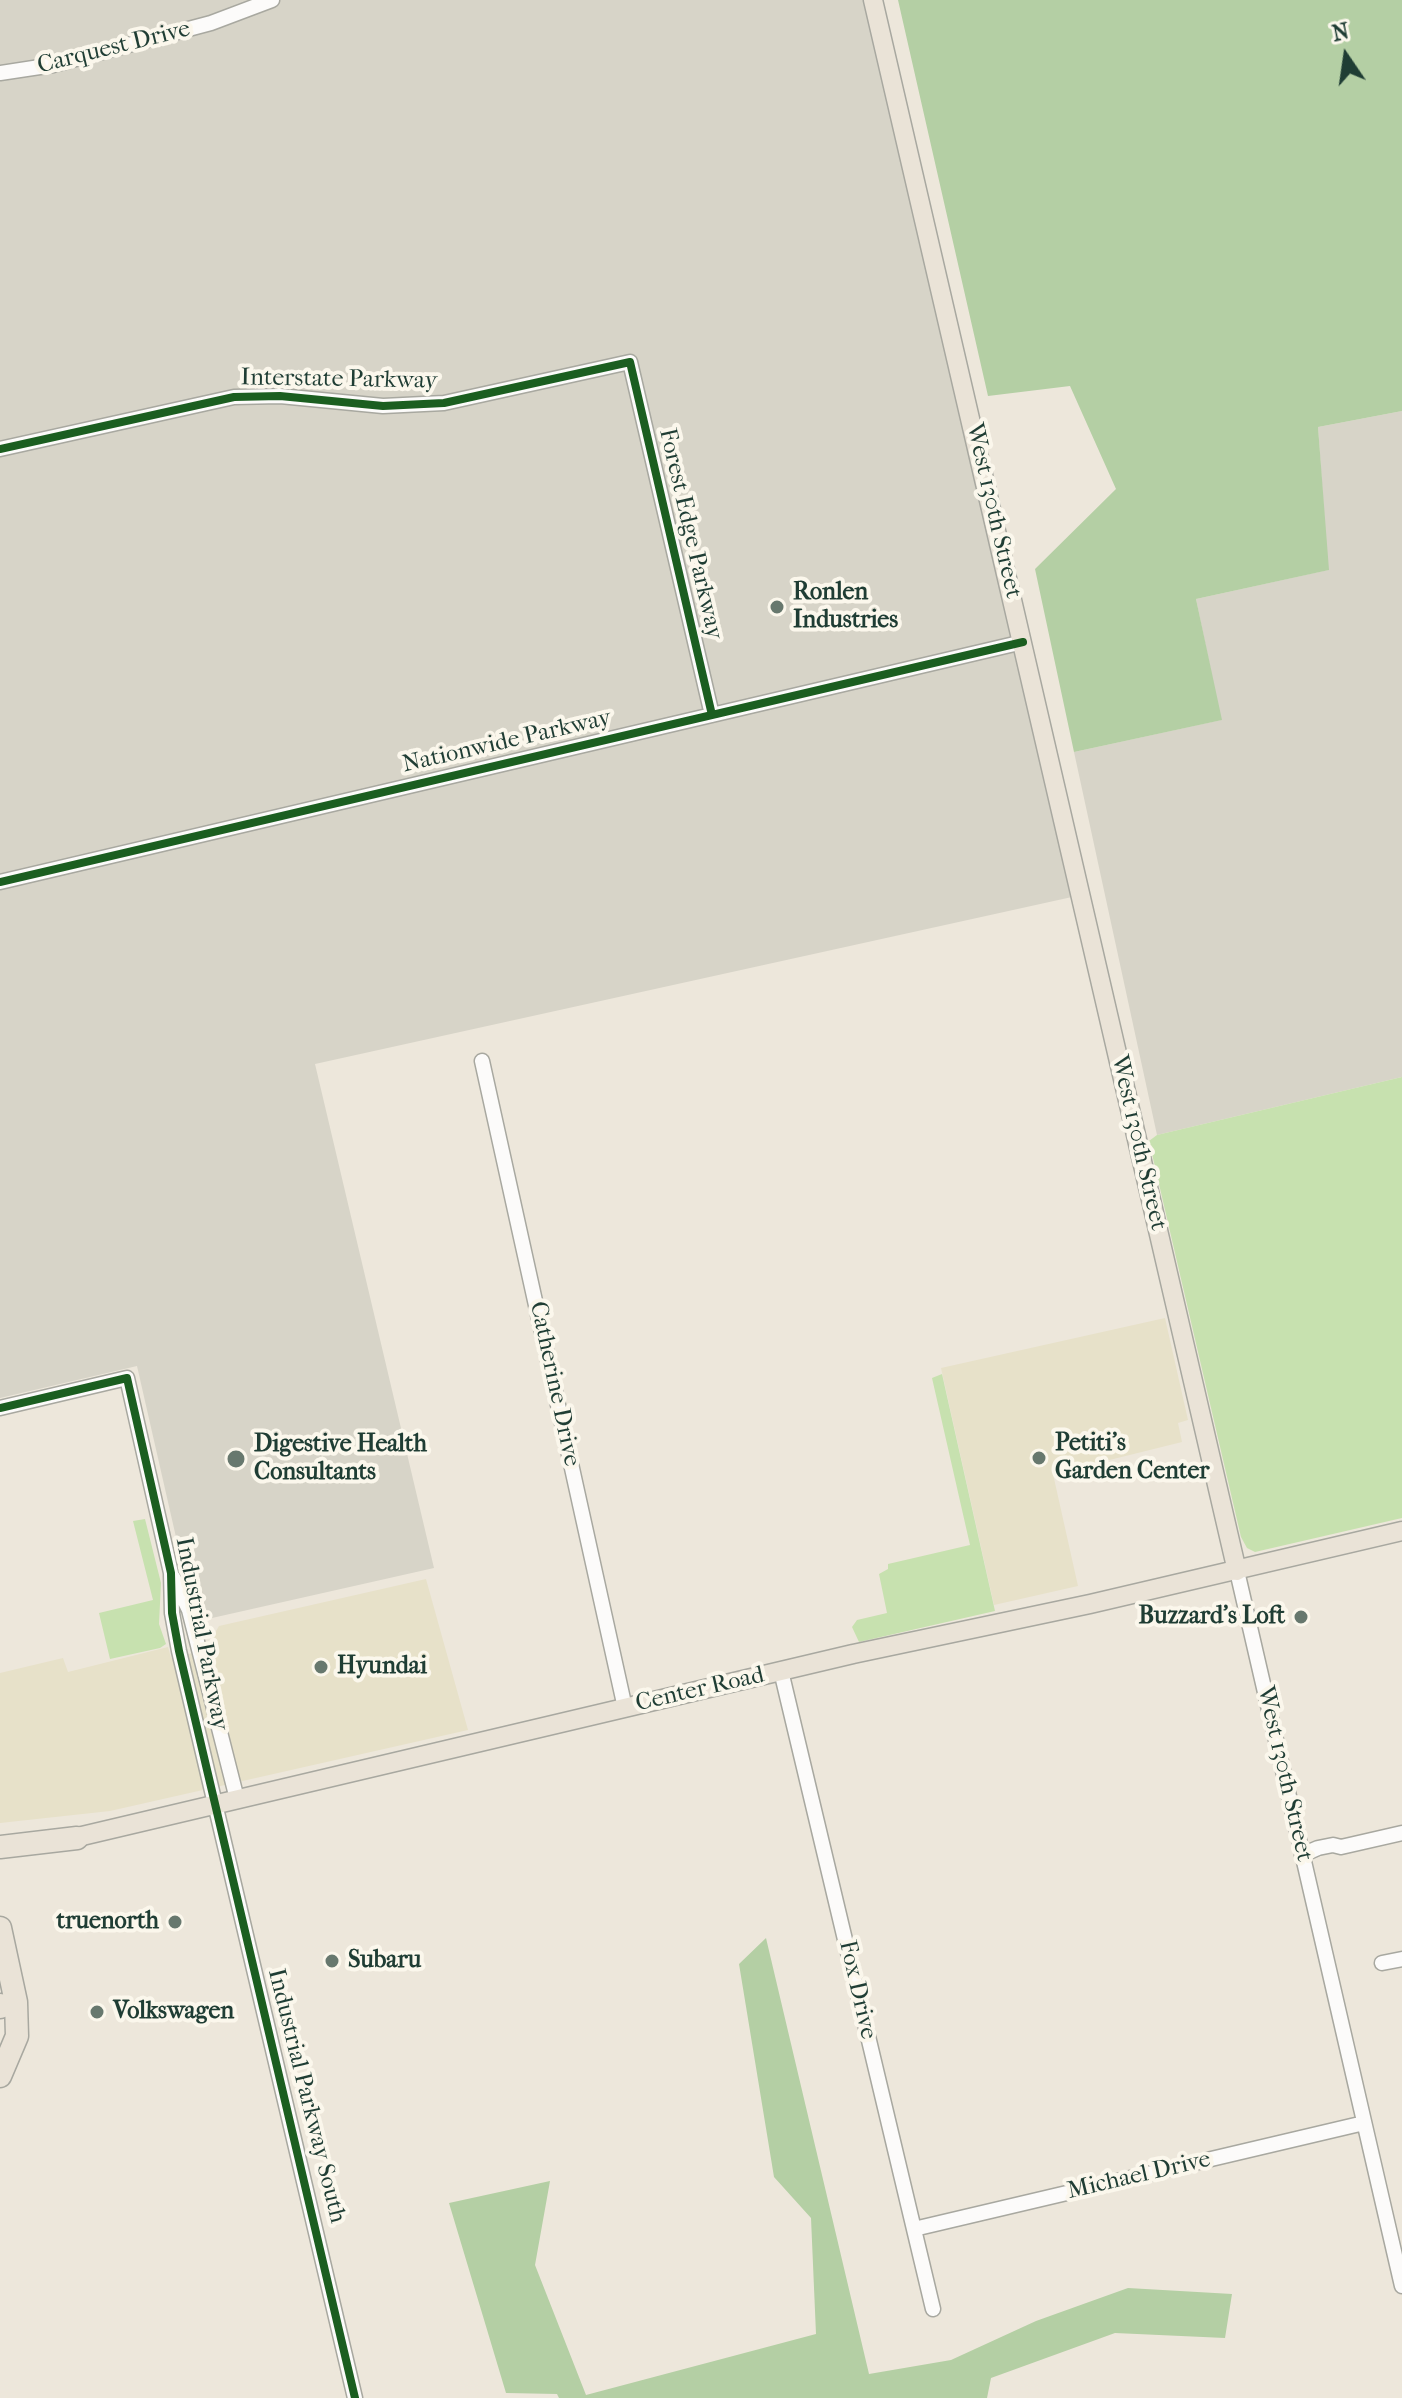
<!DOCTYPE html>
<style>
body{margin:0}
#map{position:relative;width:1402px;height:2398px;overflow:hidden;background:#ede7db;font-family:"IM FELL French Canon",serif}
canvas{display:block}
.north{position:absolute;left:1306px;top:16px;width:80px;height:80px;-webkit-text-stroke:6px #fbf7ec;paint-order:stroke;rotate:347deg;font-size:22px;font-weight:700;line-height:32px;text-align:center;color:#1f3d34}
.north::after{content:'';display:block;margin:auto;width:28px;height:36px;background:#1f3d34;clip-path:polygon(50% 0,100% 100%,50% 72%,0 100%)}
</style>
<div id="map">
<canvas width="1402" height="2398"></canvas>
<div class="north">N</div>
</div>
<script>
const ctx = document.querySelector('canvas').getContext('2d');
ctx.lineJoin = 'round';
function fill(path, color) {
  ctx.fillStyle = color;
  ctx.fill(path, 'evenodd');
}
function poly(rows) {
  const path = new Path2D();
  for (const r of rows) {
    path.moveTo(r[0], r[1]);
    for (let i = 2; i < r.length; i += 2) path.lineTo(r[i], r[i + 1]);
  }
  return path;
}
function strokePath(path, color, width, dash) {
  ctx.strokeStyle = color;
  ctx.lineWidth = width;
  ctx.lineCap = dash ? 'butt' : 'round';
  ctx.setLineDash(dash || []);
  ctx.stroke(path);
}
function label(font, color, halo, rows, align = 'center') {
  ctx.font = font + ' "IM FELL French Canon",serif';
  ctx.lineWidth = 8;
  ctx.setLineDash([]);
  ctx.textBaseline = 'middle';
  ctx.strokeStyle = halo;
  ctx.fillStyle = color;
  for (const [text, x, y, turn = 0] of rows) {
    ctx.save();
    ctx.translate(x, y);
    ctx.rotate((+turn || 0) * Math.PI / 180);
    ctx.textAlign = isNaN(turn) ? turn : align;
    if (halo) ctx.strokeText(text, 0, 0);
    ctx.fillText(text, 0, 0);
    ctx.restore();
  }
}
const built = poly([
 [1165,1318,1188,1420,1178,1423,1182,1442,1053,1474,1078,1586,994,1605,941,1368],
 [426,1579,468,1730,110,1811,0,1823,0,1673,63,1658,68,1672,168,1647,171,1658,215,1648,213,1636,219,1626]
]);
const industrial = poly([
 [0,0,873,0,1081,895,315,1064,434,1568,212,1618,186,1581,137,1366,0,1398],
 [1402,411,1402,1077,1157,1135,1074,752,1221,720,1196,599,1328,570,1318,427]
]);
const green = poly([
 [1402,1077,1402,1518,1255,1552,1247,1548,1241,1537,1149,1141,1157,1135],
 [942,1374,995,1611,859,1642,852,1627,857,1620,887,1613,879,1574,888,1569,888,1564,970,1545,932,1378],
 [145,1519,161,1583,159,1624,166,1644,160,1648,110,1659,99,1613,153,1600,133,1521]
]);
const forest = poly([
 [898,0,1402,0,1402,411,1318,427,1329,570,1196,599,1222,720,1074,752,1035,569,1116,489,1070,386,988,396],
 [766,1938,869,2374,951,2360,1036,2321,1128,2288,1232,2294,1225,2338,1115,2333,991,2378,987,2398,559,2398,557,2394,506,2393,449,2203,550,2181,535,2265,586,2395,816,2334,811,2218,774,2177,739,1964]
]);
const minor = poly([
 [0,73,53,65,211,23,272,0],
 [0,449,234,397,280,396,383,406,444,403,630,362,712,715],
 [0,882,1023,642],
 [482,1061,625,1708],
 [0,1408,127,1378,171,1573,172,1613,179,1651,355,2398],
 [1237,1571,1402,2286],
 [173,1577,189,1610,237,1799],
 [781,1671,933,2309],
 [1302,1855,1318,1848,1333,1845,1341,1847,1402,1833],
 [1382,1963,1402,1959],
 [914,2229,1364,2123]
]);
const major = poly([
 [873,0,1237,1571],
 [65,1840,853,1654,1090,1604,1402,1531]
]);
const highway = poly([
 [0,1847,77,1838],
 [0,1928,16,2002,17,2036,0,2076],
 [0,2005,0,2007]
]);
const cycleway = poly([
 [0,449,234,397,280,396,383,406,444,403,630,362,712,715],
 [0,882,1023,642],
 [0,1408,127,1378,171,1573,172,1613,179,1651,355,2398]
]);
const markers = [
 [777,607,8,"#67786e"],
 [1039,1458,8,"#67786e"],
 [236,1459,10,"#67786e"],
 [1301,1617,8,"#67786e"],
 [321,1667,8,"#67786e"],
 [175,1922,8,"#67786e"],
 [332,1961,8,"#67786e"],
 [97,2012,8,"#67786e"]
];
const streetNames = [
 ["Carquest Drive",114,48,-14],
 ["Interstate Parkway",339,380,1],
 ["West 130th Street",993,511,77],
 ["Forest Edge Parkway",690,534,77],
 ["Nationwide Parkway",507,742,-13],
 ["West 130th Street",1138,1143,77],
 ["Catherine Drive",554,1384,78],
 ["Industrial Parkway",201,1634,79],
 ["Center Road",700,1690,-13],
 ["West 130th Street",1284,1774,77],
 ["Fox Drive",857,1990,77],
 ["Industrial Parkway South",306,2096,76],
 ["Michael Drive",1139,2176,-13]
];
const poiNames = [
 ["Ronlen",793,593],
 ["Industries",793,621],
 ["Petiti's",1055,1444],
 ["Garden Center",1055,1472],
 ["Digestive Health",254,1445],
 ["Consultants",254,1473],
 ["Buzzard's Loft",1285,1617,"right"],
 ["Hyundai",337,1667],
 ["truenorth",159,1922,"right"],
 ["Subaru",348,1961],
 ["Volkswagen",113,2012]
];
fill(built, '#e7e1c9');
fill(industrial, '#d7d4c8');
fill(green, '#c7e1af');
fill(forest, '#b4cfa4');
strokePath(minor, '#a8a8a0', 17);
strokePath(major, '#a8a8a0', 21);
strokePath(highway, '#a8a8a0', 25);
strokePath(minor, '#fcfbfa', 14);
strokePath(major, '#eae3d7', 18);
strokePath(highway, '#eae3d7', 22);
strokePath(cycleway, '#1b5e20', 8);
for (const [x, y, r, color] of markers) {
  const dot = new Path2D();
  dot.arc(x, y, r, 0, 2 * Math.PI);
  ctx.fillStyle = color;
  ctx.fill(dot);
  strokePath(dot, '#fbf7ec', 3);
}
label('24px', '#1f3d34', '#fbf7ec', streetNames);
label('bold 24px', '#1f3d34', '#fbf7ec', poiNames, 'left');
</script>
